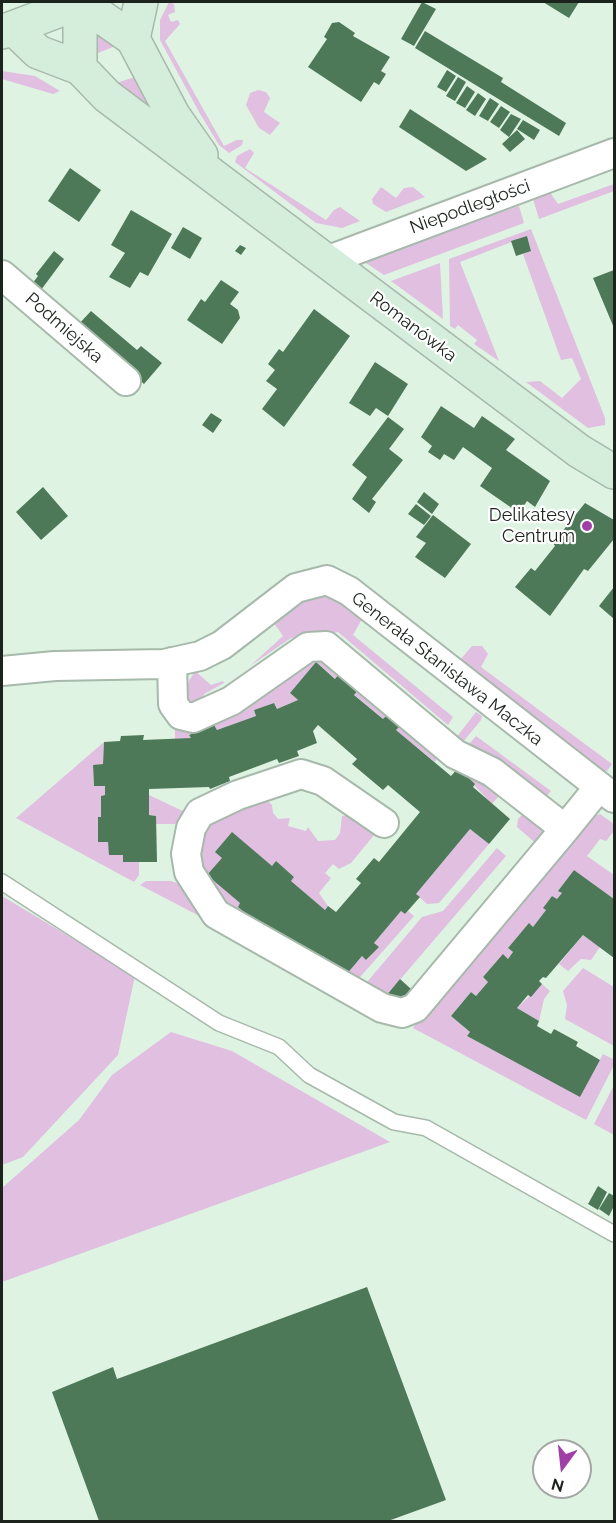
<!DOCTYPE html>
<meta charset="utf-8">
<style>
body{margin:0}
#map{position:relative;width:616px;height:1523px;overflow:hidden;background:#dff3e3;font-family:Raleway,sans-serif}
canvas{display:block}
.frame{position:absolute;inset:0;border:3px solid #1c231d;pointer-events:none}
.north{position:absolute;left:532px;top:1439px;width:60px;height:60px;box-sizing:border-box;background:#fff;border:2px solid #a4a7a5;border-radius:50%;rotate:195deg;font-size:16px;font-weight:700;line-height:24px;text-align:center;color:#1c231d}
.north::after{content:'';display:block;margin:auto;width:21px;height:27px;background:#a03fa6;clip-path:polygon(50% 0,100% 100%,50% 72%,0 100%)}
</style>
<div id="map">
<canvas width="616" height="1523"></canvas>
<div class="frame"></div>
<div class="north">N</div>
</div>
<script>
const ctx = document.querySelector('canvas').getContext('2d');
ctx.lineJoin = 'round';
function fill(path, color) {
  ctx.fillStyle = color;
  ctx.fill(path, 'evenodd');
}
function poly(rows) {
  const path = new Path2D();
  for (const r of rows) {
    path.moveTo(r[0], r[1]);
    for (let i = 2; i < r.length; i += 2) path.lineTo(r[i], r[i + 1]);
  }
  return path;
}
function strokePath(path, color, width, dash) {
  ctx.strokeStyle = color;
  ctx.lineWidth = width;
  ctx.lineCap = dash ? 'butt' : 'round';
  ctx.setLineDash(dash || []);
  ctx.stroke(path);
}
function label(font, color, halo, rows, align = 'center') {
  ctx.font = font + ' Raleway,sans-serif';
  ctx.lineWidth = 4.5;
  ctx.setLineDash([]);
  ctx.textBaseline = 'middle';
  ctx.strokeStyle = halo;
  ctx.fillStyle = color;
  for (const [text, x, y, turn = 0] of rows) {
    ctx.save();
    ctx.translate(x, y);
    ctx.rotate((+turn || 0) * Math.PI / 180);
    ctx.textAlign = isNaN(turn) ? turn : align;
    if (halo) ctx.strokeText(text, 0, 0);
    ctx.fillText(text, 0, 0);
    ctx.restore();
  }
}
const green = poly([
 [169,2,174,4,175,12,168,15,171,22,178,20,180,24,165,41,224,146,237,140,243,140,242,145,229,153,219,145,199,112,160,40,160,20],
 [93,27,118,45,93,55],
 [2,71,35,76,60,91,53,94,2,79],
 [138,76,166,126,110,85],
 [258,90,266,92,270,98,264,112,280,123,270,135,259,128,246,105,250,93],
 [250,149,254,153,245,168,326,220,334,210,340,207,360,221,342,228,316,223,235,162,237,156],
 [614,184,614,191,539,219,532,196,549,191,558,204],
 [381,187,396,198,404,188,413,187,425,197,386,212,373,204,372,199],
 [519,206,524,223,384,275,366,263,371,257,478,216,479,220],
 [531,229,605,418,605,425,588,428,526,382,540,381,562,398,581,379,572,358,561,360,523,254,531,250,527,236,460,262,499,361,474,344,477,340,458,325,455,329,450,326,449,259],
 [440,263,443,319,391,281],
 [303,595,333,595,362,619,353,635,453,717,448,725,338,632,306,639,291,638,250,666,283,636,274,623],
 [472,646,482,646,488,654,481,667,612,764,607,771,600,773,460,665,460,660],
 [319,653,439,753,435,762,396,730,399,726,387,715,383,719,316,662,290,693,298,700,277,709,274,703,254,710,256,716,231,725,217,730,214,725,189,735,191,738,175,739,175,721],
 [195,671,211,685,223,681,224,683,204,694,200,707,184,703,189,681],
 [476,712,482,716,481,720,458,748,456,738],
 [476,736,551,791,546,797,463,751],
 [104,742,103,764,93,766,94,786,105,786,105,795,101,796,101,817,98,817,98,842,108,842,110,855,123,855,123,862,139,862,139,875,134,882,16,818],
 [458,768,500,793,499,796,492,804],
 [149,795,187,813,179,824,156,824,156,816,149,815],
 [267,800,272,805,273,813,278,819,290,818,288,826,306,831,308,827,318,841,335,840,340,833,342,816,355,814,375,834,351,863,339,869,333,864,325,873,331,878,319,893,328,906,325,910,291,881,294,877,276,862,272,866,222,858,240,903,238,907,247,915,241,921,198,870,196,850,208,816],
 [526,811,543,828,538,845,517,827,518,819],
 [600,814,614,824,614,831,606,841,600,839,587,856,614,875,614,899,574,870,559,890,562,893,557,899,552,896,544,907,546,910,533,927,529,924,508,948,513,952,508,959,503,955,483,977,488,982,476,996,471,992,451,1016,470,1032,467,1036,580,1096,603,1054,613,1059,614,1057,614,1065,586,1120,413,1028,584,821],
 [470,829,489,844,439,903,427,904,416,894],
 [497,848,506,856,380,1003,362,988,422,917,443,911],
 [146,881,171,881,189,887,207,920,140,885],
 [2,896,135,976,118,1055,23,1157,2,1165],
 [401,911,405,914,408,911,414,916,354,984,263,927,266,924,299,944,319,961,323,956,346,975,362,956,367,960,378,947,374,943],
 [583,935,600,947,591,960,581,959,568,971,559,964],
 [583,968,614,987,614,1046,565,1019,567,1005,563,991],
 [542,984,550,991,544,999,539,1021,517,1008],
 [171,1032,232,1051,390,1142,2,1282,2,1188,79,1120,112,1075],
 [614,1085,614,1135,594,1124]
]);
const building = poly([
 [422,2,436,9,414,46,401,39],
 [543,2,579,2,569,18],
 [339,22,355,33,353,36,390,57,381,71,386,74,379,85,374,82,361,102,308,67,327,39,324,37,332,23],
 [425,31,503,78,501,82,566,123,559,136,415,48],
 [447,70,456,76,446,92,437,87],
 [458,77,466,82,455,101,446,96],
 [467,86,475,92,465,108,456,103],
 [478,93,486,99,475,116,466,110],
 [490,98,499,104,488,121,479,116],
 [501,106,510,112,499,128,490,122],
 [410,109,487,159,466,171,399,127],
 [511,114,521,119,509,137,500,130],
 [523,120,540,130,534,140,517,129],
 [517,130,525,139,510,152,502,144],
 [70,168,101,190,79,222,48,201],
 [131,210,172,234,148,276,140,272,130,288,109,277,125,253,111,245],
 [183,227,202,238,190,259,171,248],
 [527,236,531,251,516,256,511,241],
 [240,245,246,248,241,255,235,251],
 [54,251,64,259,41,290,32,284,38,276,36,274],
 [614,270,614,328,593,278],
 [221,280,239,292,230,304,238,310,240,318,222,344,187,320,201,299,205,302],
 [314,309,350,336,284,427,262,409,277,389,266,381,275,370,268,364,279,349,283,352],
 [91,311,137,350,141,346,162,363,144,384,77,326],
 [375,362,408,384,388,416,376,408,370,416,349,403],
 [441,406,474,428,482,416,515,439,506,450,550,481,535,507,527,501,519,513,480,486,492,468,463,447,454,460,444,454,440,460,428,452,432,446,421,437],
 [211,413,222,420,213,433,202,425],
 [388,417,404,429,389,449,403,460,372,499,376,502,369,513,352,499,367,477,352,465],
 [43,487,68,516,41,540,16,512],
 [424,492,439,504,432,514,417,502],
 [585,503,614,520,614,539,588,571,584,569,550,616,515,587,531,568,535,571,555,546,553,543],
 [416,504,431,516,424,525,408,514],
 [433,515,471,544,445,578,415,557,426,543,416,537],
 [614,587,614,619,599,606],
 [316,662,335,679,339,674,358,690,354,695,383,719,387,715,400,726,396,730,451,776,458,768,475,784,473,787,510,819,489,844,470,829,416,894,420,897,405,914,401,911,374,943,379,947,366,960,362,956,346,975,323,956,319,961,299,944,295,948,266,924,263,928,238,907,240,903,207,875,222,858,215,852,232,832,272,866,276,861,294,877,291,881,325,910,328,906,336,912,361,883,356,879,374,858,379,862,420,812,388,785,383,790,352,764,357,759,318,725,313,731,317,743,297,751,299,756,279,763,277,759,229,777,230,781,210,789,209,787,149,789,149,815,156,816,157,862,123,862,123,855,109,855,108,842,98,842,98,817,101,817,101,796,105,795,105,786,94,786,93,765,103,764,104,742,120,741,121,736,144,735,143,740,191,738,189,735,214,725,217,730,256,716,254,710,274,703,277,709,298,700,290,693],
 [574,870,614,899,614,958,583,935,546,978,543,977,539,981,542,984,531,997,528,995,517,1008,539,1021,537,1026,551,1034,554,1029,578,1042,576,1046,600,1060,580,1097,467,1036,470,1032,451,1016,471,992,476,996,488,982,483,977,503,954,508,959,513,952,508,948,529,923,533,927,546,910,543,908,552,896,557,899,562,893,558,891],
 [400,979,411,989,404,997,408,1000,386,996],
 [598,1186,607,1192,598,1210,588,1204],
 [609,1193,614,1196,614,1206,609,1216,599,1209],
 [367,1287,446,1500,388,1521,99,1521,52,1392,113,1367,117,1379]
]);
const lane = poly([
 [2,882,219,1023,279,1047,309,1075,394,1122,426,1128,614,1234]
]);
const street = poly([
 [326,261,614,153],
 [2,275,126,381],
 [172,662,173,704,181,715,193,718,231,701,308,647,326,646,455,754,492,772,565,829,599,787],
 [2,671,55,666,164,664,200,656,222,645,296,588,327,580,349,591,614,798],
 [384,823,323,781,301,774,238,795,200,813,191,828,186,854,189,872,216,914,382,1008,402,1013,415,1008,565,829]
]);
const secondary = poly([
 [80,2,80,68],
 [80,2,133,39],
 [141,2,133,39,173,115,201,155],
 [13,28,38,52,80,68,107,96,579,451,614,472],
 [2,32,81,2]
]);
const markers = [
 [587,526,6,"#a03fa6"]
];
const streetNames = [
 ["Niepodległości",470,207,-20],
 ["Romanówka",413,327,37],
 ["Podmiejska",64,328,41],
 ["Generała Stanisława Maczka",447,669,38]
];
const poiNames = [
 ["Delikatesy",575,516],
 ["Centrum",575,537]
];
fill(green, '#e0bfe1');
fill(building, '#4d7958');
strokePath(lane, '#a6b9aa', 18);
strokePath(street, '#a6b9aa', 32);
strokePath(secondary, '#a6b9aa', 36);
strokePath(lane, '#fff', 15);
strokePath(street, '#fff', 28);
strokePath(secondary, '#d4eedb', 33);
for (const [x, y, r, color] of markers) {
  const dot = new Path2D();
  dot.arc(x, y, r, 0, 2 * Math.PI);
  ctx.fillStyle = color;
  ctx.fill(dot);
  strokePath(dot, '#fff', 2);
}
label('18px', '#1c231d', '#fff', streetNames);
label('18px', '#1c231d', '#fff', poiNames, 'right');
</script>
